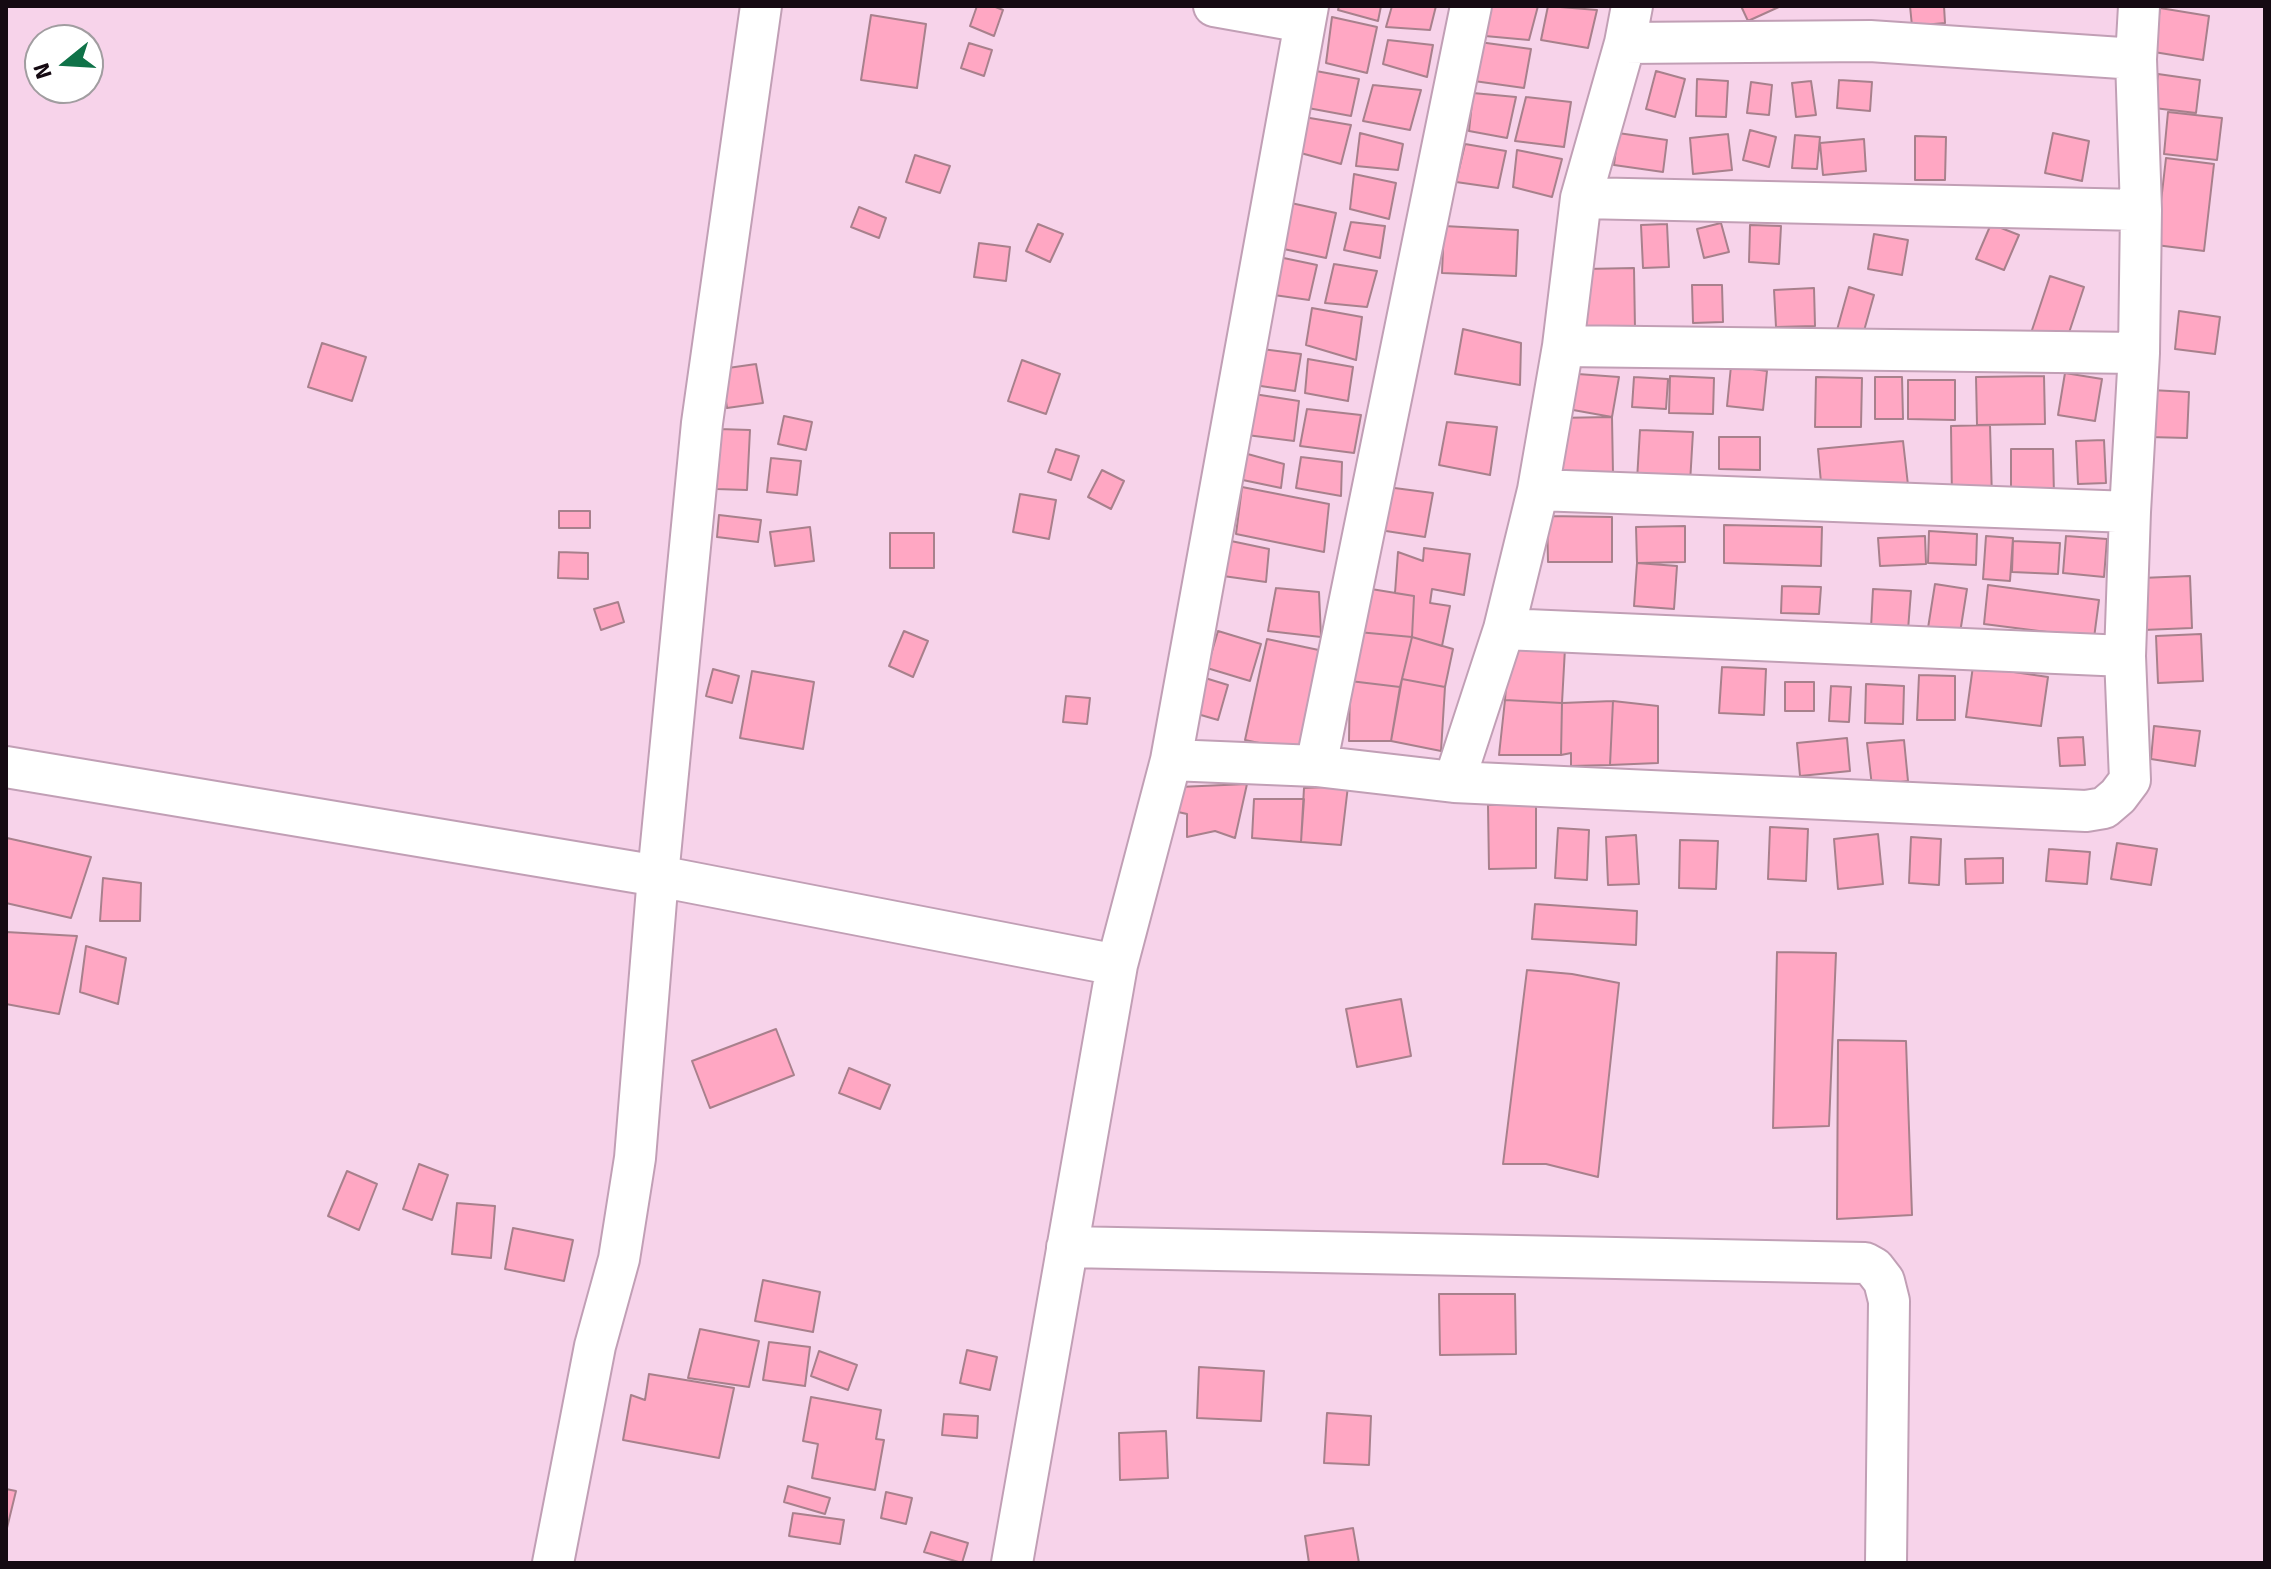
<!DOCTYPE html>
<style>
body{margin:0}
#map{position:relative;width:2271px;height:1569px;overflow:hidden;background:#f7d3ea;font-family:Signika,sans-serif}
canvas{display:block}
.frame{position:absolute;inset:0;border:8px solid #150a12;pointer-events:none}
.north{position:absolute;left:24px;top:24px;width:80px;height:80px;box-sizing:border-box;background:#fff;border:2px solid #a19da0;border-radius:50%;rotate:252deg;font-size:22px;font-weight:700;line-height:32px;text-align:center;color:#150a12}
.north::after{content:'';display:block;margin:auto;width:28px;height:36px;background:#0f7248;clip-path:polygon(50% 0,100% 100%,50% 72%,0 100%)}
</style>
<div id="map">
<canvas width="2271" height="1569"></canvas>
<div class="frame"></div>
<div class="north">N</div>
</div>
<script>
const ctx = document.querySelector('canvas').getContext('2d');
ctx.lineJoin = 'round';
function fill(path, color) {
  ctx.fillStyle = color;
  ctx.fill(path, 'evenodd');
}
function poly(rows) {
  const path = new Path2D();
  for (const r of rows) {
    path.moveTo(r[0], r[1]);
    for (let i = 2; i < r.length; i += 2) path.lineTo(r[i], r[i + 1]);
  }
  return path;
}
function strokePath(path, color, width, dash) {
  ctx.strokeStyle = color;
  ctx.lineWidth = width;
  ctx.lineCap = dash ? 'butt' : 'round';
  ctx.setLineDash(dash || []);
  ctx.stroke(path);
}
const building = poly([
 [977,6,993,6,1003,10,994,36,970,26,977,6],
 [1339,6,1381,6,1378,21,1338,10,1339,6],
 [1392,6,1436,6,1430,30,1386,27,1392,6],
 [1491,6,1538,6,1529,40,1485,36,1491,6],
 [1548,6,1597,10,1588,48,1541,40,1548,6],
 [1741,6,1781,6,1748,21,1741,6],
 [1910,6,1944,6,1945,23,1912,26,1910,6],
 [2160,8,2209,16,2203,60,2154,52,2160,8],
 [871,15,926,24,917,88,861,80,871,15],
 [1332,17,1377,27,1367,73,1326,63,1332,17],
 [1388,40,1433,45,1427,77,1383,64,1388,40],
 [1479,42,1531,49,1524,88,1474,81,1479,42],
 [969,43,992,50,984,76,961,68,969,43],
 [1316,71,1359,79,1351,116,1308,108,1316,71],
 [1656,71,1685,79,1675,117,1646,109,1656,71],
 [2158,74,2200,80,2196,113,2154,108,2158,74],
 [1697,79,1728,81,1726,117,1696,116,1697,79],
 [1839,80,1872,82,1870,111,1837,108,1839,80],
 [1811,81,1816,115,1796,117,1792,83,1811,81],
 [1751,82,1772,85,1769,115,1747,113,1751,82],
 [1373,85,1421,90,1410,130,1363,121,1373,85],
 [1473,93,1516,97,1507,138,1469,131,1473,93],
 [1526,97,1571,102,1564,147,1515,141,1526,97],
 [2168,112,2222,118,2217,160,2164,154,2168,112],
 [1304,117,1351,125,1341,164,1297,152,1304,117],
 [1750,130,1776,137,1769,167,1743,160,1750,130],
 [1360,133,1403,144,1398,170,1356,166,1360,133],
 [1618,133,1667,140,1663,172,1614,165,1618,133],
 [2053,133,2089,141,2082,181,2045,173,2053,133],
 [1728,134,1732,170,1693,174,1690,138,1728,134],
 [1795,135,1820,137,1817,169,1792,168,1795,135],
 [1915,136,1946,137,1945,180,1915,180,1915,136],
 [1864,139,1866,171,1823,175,1820,143,1864,139],
 [1465,144,1506,151,1498,188,1456,182,1465,144],
 [1517,150,1562,159,1552,197,1513,187,1517,150],
 [915,155,950,166,940,193,906,182,915,155],
 [2166,158,2214,164,2204,251,2156,245,2166,158],
 [1354,174,1396,183,1389,219,1350,209,1354,174],
 [1291,203,1336,213,1326,258,1279,248,1291,203],
 [859,207,886,218,879,238,851,227,859,207],
 [1351,222,1385,226,1380,258,1344,250,1351,222],
 [1721,223,1729,252,1704,258,1697,229,1721,223],
 [1038,224,1063,234,1050,262,1026,251,1038,224],
 [1667,224,1669,267,1643,268,1641,225,1667,224],
 [1991,224,2019,235,2004,270,1976,259,1991,224],
 [1750,225,1781,226,1779,264,1749,262,1750,225],
 [1444,226,1518,230,1516,276,1442,273,1444,226],
 [1874,234,1908,240,1902,275,1868,269,1874,234],
 [979,243,1010,247,1006,281,974,277,979,243],
 [1274,256,1317,265,1309,300,1267,294,1274,256],
 [1334,264,1377,271,1367,307,1325,303,1334,264],
 [1634,268,1635,330,1586,330,1585,269,1634,268],
 [2050,276,2084,287,2064,348,2030,336,2050,276],
 [1692,285,1722,285,1723,322,1693,323,1692,285],
 [1849,287,1874,295,1862,338,1837,330,1849,287],
 [1814,288,1815,326,1776,327,1774,290,1814,288],
 [1312,308,1362,317,1356,360,1306,345,1312,308],
 [2179,311,2220,317,2215,354,2175,349,2179,311],
 [1463,329,1521,343,1520,385,1455,374,1463,329],
 [322,343,366,357,352,401,308,387,322,343],
 [1254,348,1301,354,1295,391,1247,384,1254,348],
 [1308,359,1353,367,1348,401,1305,393,1308,359],
 [1022,360,1060,374,1046,414,1008,401,1022,360],
 [756,364,763,403,727,408,721,369,756,364],
 [1731,366,1767,371,1763,410,1727,406,1731,366],
 [1564,373,1619,377,1612,417,1562,408,1564,373],
 [2065,373,2102,379,2095,421,2058,415,2065,373],
 [1670,376,1714,378,1713,414,1669,413,1670,376],
 [2044,376,2045,424,1977,425,1976,377,2044,376],
 [1634,377,1668,379,1666,409,1632,407,1634,377],
 [1816,377,1862,378,1861,427,1815,427,1816,377],
 [1875,377,1902,377,1903,419,1875,419,1875,377],
 [1908,380,1955,380,1955,420,1908,419,1908,380],
 [2151,390,2189,392,2187,438,2149,437,2151,390],
 [1254,394,1299,401,1294,441,1247,435,1254,394],
 [1307,409,1361,415,1354,453,1300,446,1307,409],
 [784,416,812,422,806,450,778,444,784,416],
 [1612,417,1613,474,1556,475,1555,418,1612,417],
 [1447,422,1497,427,1490,475,1439,465,1447,422],
 [1990,425,1992,499,1952,500,1951,426,1990,425],
 [719,429,750,430,747,490,716,489,719,429],
 [1640,430,1693,432,1690,483,1637,480,1640,430],
 [1719,437,1760,437,1760,470,1719,469,1719,437],
 [2104,440,2106,483,2078,484,2076,441,2104,440],
 [1903,441,1908,485,1822,494,1818,449,1903,441],
 [1056,449,1079,456,1071,480,1048,472,1056,449],
 [2011,449,2053,449,2054,496,2011,496,2011,449],
 [1244,453,1284,464,1281,488,1238,479,1244,453],
 [1301,457,1342,462,1341,496,1296,488,1301,457],
 [771,458,801,461,797,495,767,492,771,458],
 [1102,470,1124,481,1111,509,1088,497,1102,470],
 [1379,486,1433,493,1425,537,1373,529,1379,486],
 [1242,487,1329,504,1324,552,1236,534,1242,487],
 [1020,494,1056,500,1049,539,1013,532,1020,494],
 [559,511,590,511,590,528,559,528,559,511],
 [719,515,761,520,758,542,717,537,719,515],
 [1547,516,1612,517,1612,562,1548,562,1547,516],
 [1724,525,1822,527,1821,566,1724,563,1724,525],
 [1685,526,1685,562,1637,563,1636,527,1685,526],
 [810,527,814,561,775,566,770,532,810,527],
 [1929,531,1977,534,1976,565,1928,563,1929,531],
 [890,533,934,533,934,568,890,568,890,533],
 [1925,536,1926,564,1880,566,1878,538,1925,536],
 [1986,536,2013,538,2010,581,1983,579,1986,536],
 [2066,536,2107,539,2104,577,2063,573,2066,536],
 [1231,541,1269,549,1266,582,1223,576,1231,541],
 [2013,541,2060,543,2058,574,2012,572,2013,541],
 [1424,548,1470,554,1464,595,1432,589,1430,603,1450,606,1442,646,1412,637,1414,596,1395,593,1398,552,1423,561,1424,548],
 [559,552,588,553,588,579,558,578,559,552],
 [1637,563,1677,566,1674,609,1634,606,1637,563],
 [2190,576,2192,628,2143,630,2141,578,2190,576],
 [1935,584,1967,589,1960,633,1928,628,1935,584],
 [1988,585,2099,600,2094,638,1984,624,1988,585],
 [1782,586,1821,587,1819,614,1781,613,1782,586],
 [1276,588,1319,592,1321,637,1268,631,1276,588],
 [1365,588,1414,596,1412,637,1358,632,1365,588],
 [1873,589,1911,591,1908,630,1871,628,1873,589],
 [618,602,624,622,601,630,594,609,618,602],
 [904,631,928,641,913,677,889,666,904,631],
 [1218,631,1261,644,1250,681,1207,668,1218,631],
 [1358,632,1412,637,1400,687,1350,681,1358,632],
 [2201,634,2203,681,2158,683,2156,636,2201,634],
 [1412,637,1453,649,1445,687,1402,679,1412,637],
 [1267,639,1328,652,1306,753,1245,740,1267,639],
 [1509,645,1565,648,1562,703,1505,700,1509,645],
 [1973,666,2048,677,2041,726,1966,717,1973,666],
 [1722,667,1766,669,1764,715,1719,713,1722,667],
 [713,669,739,676,732,703,706,696,713,669],
 [752,671,814,682,803,749,740,738,752,671],
 [1919,675,1955,676,1955,720,1917,720,1919,675],
 [1205,678,1228,685,1218,720,1194,713,1205,678],
 [1402,679,1445,687,1441,751,1391,741,1402,679],
 [1350,681,1400,687,1391,741,1349,741,1350,681],
 [1785,682,1814,682,1814,711,1785,711,1785,682],
 [1866,684,1904,686,1903,724,1865,723,1866,684],
 [1831,686,1851,687,1849,722,1829,721,1831,686],
 [1066,696,1090,698,1087,724,1063,722,1066,696],
 [1505,700,1562,703,1561,755,1499,755,1505,700],
 [1613,701,1610,765,1571,766,1571,753,1561,755,1562,703,1613,701],
 [1613,701,1658,706,1658,763,1610,765,1613,701],
 [2154,726,2200,731,2195,766,2151,759,2154,726],
 [2083,737,2085,765,2060,766,2058,738,2083,737],
 [1847,738,1850,771,1800,776,1797,743,1847,738],
 [1904,740,1908,781,1872,786,1867,743,1904,740],
 [1247,784,1235,838,1215,831,1187,837,1187,814,1178,812,1179,787,1247,784],
 [1348,786,1341,845,1301,842,1304,788,1348,786],
 [1254,799,1304,799,1301,842,1252,838,1254,799],
 [1536,803,1536,868,1489,869,1488,805,1536,803],
 [1770,827,1808,829,1806,881,1768,879,1770,827],
 [1558,828,1589,830,1587,880,1555,878,1558,828],
 [1878,834,1883,884,1838,889,1834,839,1878,834],
 [1636,835,1639,884,1608,885,1606,837,1636,835],
 [1911,837,1941,839,1939,885,1909,883,1911,837],
 [7,838,91,857,71,918,6,903,7,838],
 [1680,840,1718,841,1716,889,1679,888,1680,840],
 [2117,843,2157,849,2151,885,2111,879,2117,843],
 [2049,849,2090,852,2087,884,2046,881,2049,849],
 [2003,858,2003,883,1966,884,1965,859,2003,858],
 [103,878,141,883,140,921,100,921,103,878],
 [1535,904,1637,911,1636,945,1532,939,1535,904],
 [6,932,77,936,59,1014,6,1004,6,932],
 [86,946,126,958,118,1004,80,992,86,946],
 [1777,952,1836,953,1829,1126,1773,1128,1777,952],
 [1527,970,1572,974,1619,983,1598,1177,1546,1164,1503,1164,1527,970],
 [1401,999,1411,1056,1357,1067,1346,1009,1401,999],
 [776,1029,794,1075,710,1108,692,1061,776,1029],
 [1838,1040,1906,1041,1912,1215,1837,1219,1838,1040],
 [849,1068,890,1085,880,1109,839,1093,849,1068],
 [419,1164,448,1175,432,1220,403,1209,419,1164],
 [347,1171,377,1184,359,1230,328,1216,347,1171],
 [457,1203,495,1206,491,1258,452,1254,457,1203],
 [513,1228,573,1240,564,1281,505,1269,513,1228],
 [763,1280,820,1292,813,1332,755,1321,763,1280],
 [1439,1294,1515,1294,1516,1354,1440,1355,1439,1294],
 [700,1329,759,1341,749,1387,688,1378,700,1329],
 [769,1342,810,1347,805,1386,763,1380,769,1342],
 [967,1350,997,1357,990,1390,960,1383,967,1350],
 [819,1351,857,1365,848,1390,811,1376,819,1351],
 [1199,1367,1264,1371,1261,1421,1197,1418,1199,1367],
 [649,1374,734,1388,719,1458,623,1440,631,1395,645,1400,649,1374],
 [811,1397,881,1410,876,1439,884,1440,875,1490,812,1478,818,1444,803,1441,811,1397],
 [1327,1413,1371,1416,1369,1465,1324,1463,1327,1413],
 [944,1414,978,1416,977,1438,942,1435,944,1414],
 [1166,1431,1168,1478,1120,1480,1119,1433,1166,1431],
 [788,1486,830,1498,825,1514,784,1502,788,1486],
 [6,1489,16,1491,6,1532,6,1489],
 [886,1492,912,1498,906,1524,881,1518,886,1492],
 [793,1513,844,1520,840,1544,789,1536,793,1513],
 [1353,1528,1359,1563,1309,1563,1305,1536,1353,1528],
 [931,1532,968,1543,962,1563,924,1552,931,1532]
]);
const street = poly([
 [1214,6,1304,22],
 [1625,43,1870,41,2136,59],
 [1581,198,2141,210],
 [1563,346,2139,353],
 [1538,490,2130,512],
 [1504,629,2125,656],
 [1171,760,1316,766,1454,782,2086,811,2104,808,2118,796,2130,780,2125,656,2130,512,2139,353,2141,210,2136,59,2139,6],
 [1316,766,1471,6],
 [6,767,658,876,1117,965],
 [1454,782,1504,629,1538,490,1563,346,1581,198,1625,43,1632,6],
 [1067,1247,1865,1263,1874,1268,1884,1281,1889,1301,1886,1563],
 [553,1563,595,1346,619,1259,635,1158,658,876,702,423,761,6],
 [1012,1563,1117,965,1171,760,1308,6]
]);
fill(building, '#ffa7c3');
strokePath(building, '#a8808c', 2);
strokePath(street, '#c19fb5', 44);
strokePath(street, '#fff', 40);
</script>
